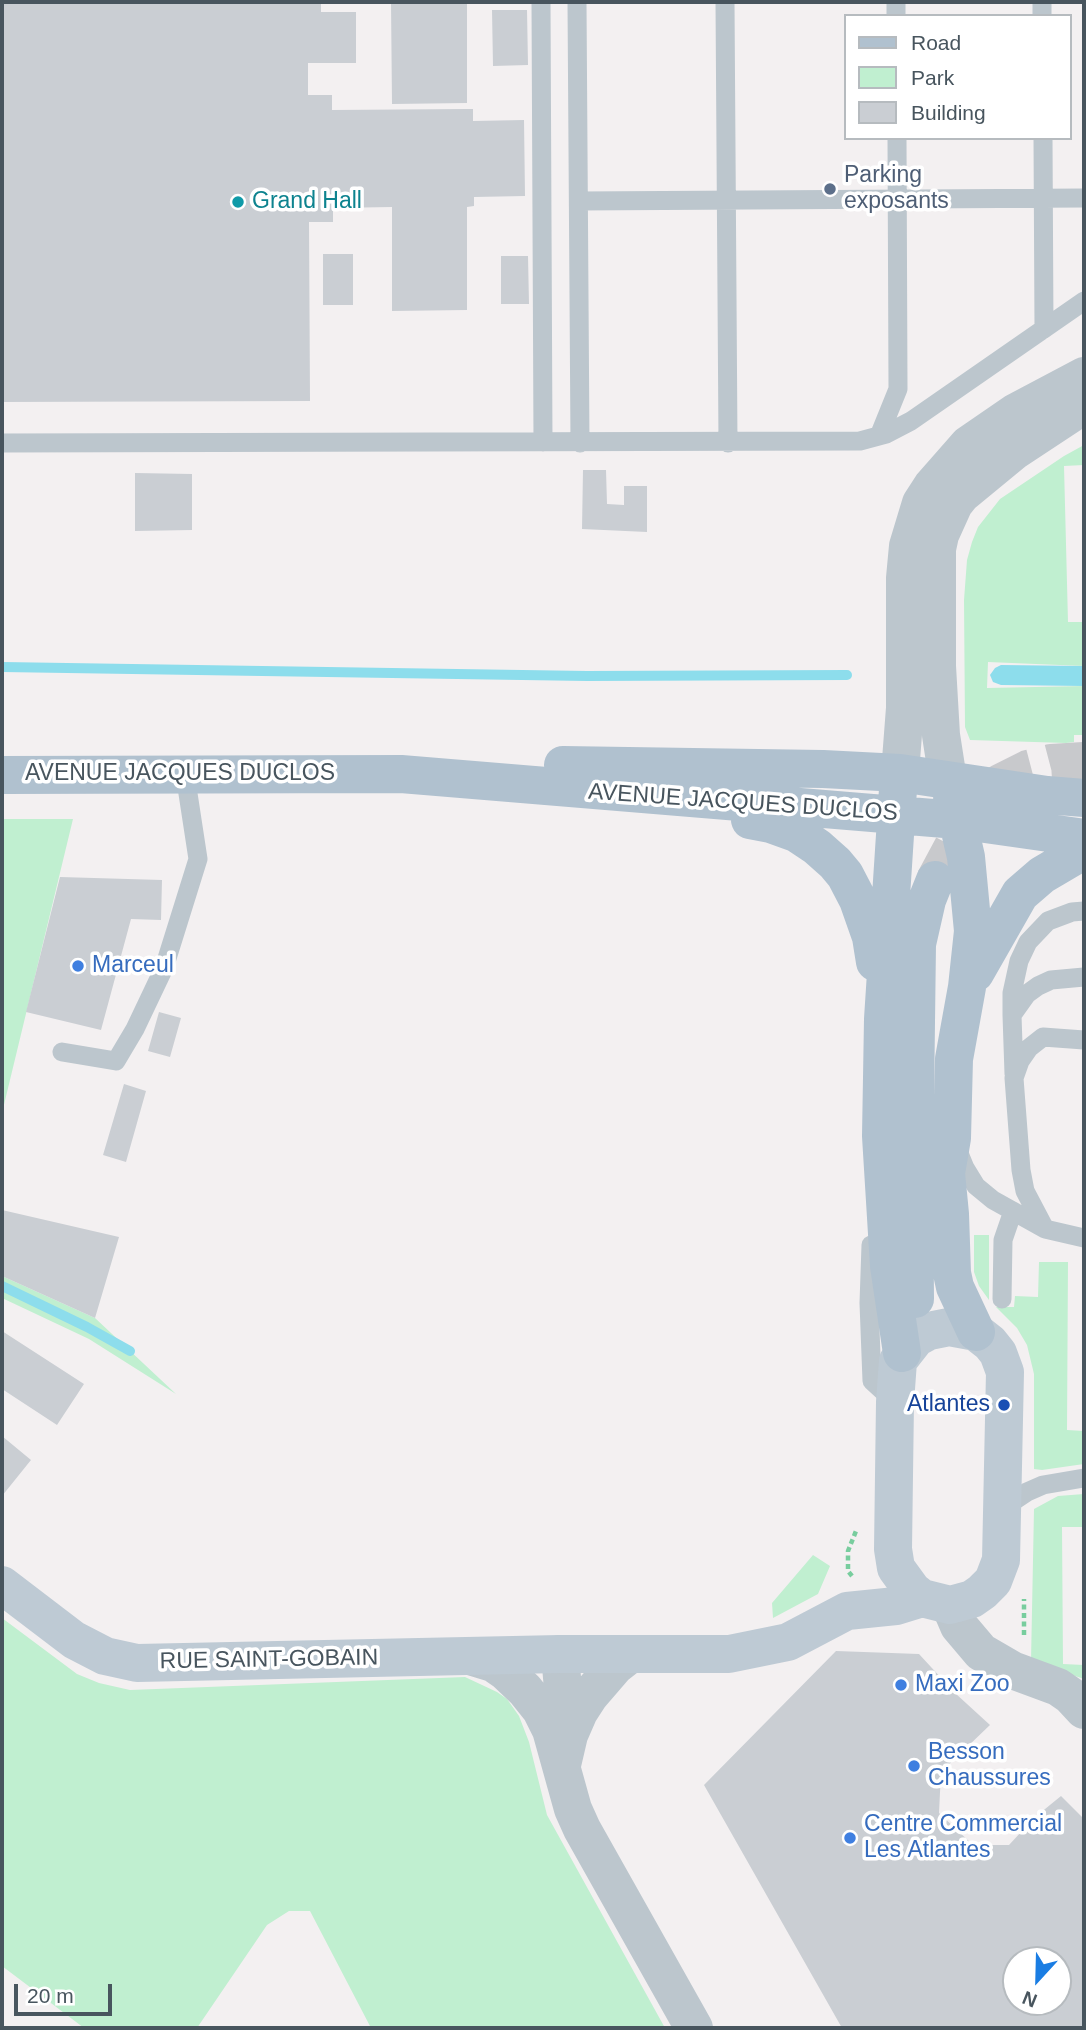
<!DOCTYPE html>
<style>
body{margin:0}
#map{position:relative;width:1086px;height:2030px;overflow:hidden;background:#f3f0f1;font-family:Helvetica,sans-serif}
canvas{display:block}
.frame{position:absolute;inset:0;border:4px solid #48555e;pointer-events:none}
.legend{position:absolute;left:844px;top:14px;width:228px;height:126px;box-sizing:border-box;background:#fff;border:2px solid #b6bbbf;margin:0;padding:9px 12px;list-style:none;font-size:21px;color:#48555e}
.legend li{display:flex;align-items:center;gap:14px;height:35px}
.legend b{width:35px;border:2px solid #b6bbbf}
.north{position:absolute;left:1002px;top:1946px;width:70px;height:70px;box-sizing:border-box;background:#fff;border:2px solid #b6bbbf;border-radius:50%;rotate:202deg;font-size:19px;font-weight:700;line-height:28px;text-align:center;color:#48555e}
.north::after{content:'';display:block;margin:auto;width:24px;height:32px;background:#1a7de3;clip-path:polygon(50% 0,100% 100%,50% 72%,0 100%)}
.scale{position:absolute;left:14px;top:1984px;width:98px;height:32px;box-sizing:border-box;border:4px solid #48555e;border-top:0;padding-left:9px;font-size:21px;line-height:24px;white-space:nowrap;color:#48555e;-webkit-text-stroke:5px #fff;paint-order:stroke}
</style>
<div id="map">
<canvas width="1086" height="2030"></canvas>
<div class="frame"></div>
<ul class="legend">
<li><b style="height:9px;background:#b0c1cf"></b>Road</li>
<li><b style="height:19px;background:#c0efd0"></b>Park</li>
<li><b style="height:19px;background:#caced3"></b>Building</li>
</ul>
<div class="north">N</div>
<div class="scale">20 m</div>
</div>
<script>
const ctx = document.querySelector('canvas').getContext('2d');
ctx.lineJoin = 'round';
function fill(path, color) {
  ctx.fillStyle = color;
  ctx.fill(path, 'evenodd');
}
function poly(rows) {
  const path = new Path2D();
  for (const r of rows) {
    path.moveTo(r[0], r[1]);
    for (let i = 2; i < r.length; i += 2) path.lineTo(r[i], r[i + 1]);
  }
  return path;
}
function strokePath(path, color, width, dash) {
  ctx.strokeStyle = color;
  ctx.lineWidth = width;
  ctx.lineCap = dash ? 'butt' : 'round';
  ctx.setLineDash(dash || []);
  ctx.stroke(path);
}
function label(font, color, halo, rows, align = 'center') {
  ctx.font = font + ' Helvetica,sans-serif';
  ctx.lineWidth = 7;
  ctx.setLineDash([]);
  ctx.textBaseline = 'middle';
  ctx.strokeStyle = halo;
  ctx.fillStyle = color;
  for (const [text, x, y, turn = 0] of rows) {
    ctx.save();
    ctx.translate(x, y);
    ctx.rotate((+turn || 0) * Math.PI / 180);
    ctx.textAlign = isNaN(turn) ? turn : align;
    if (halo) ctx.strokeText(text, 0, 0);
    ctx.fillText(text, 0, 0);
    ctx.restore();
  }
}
const green = poly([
 [1084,445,1084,465,1064,466,1068,622,1084,622,1084,666,988,662,987,688,1084,686,1084,735,1074,735,1074,742,1066,743,970,740,965,727,964,600,967,560,972,542,978,527,1000,499,1064,456],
 [2,819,73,819,2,1113],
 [974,1235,989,1235,989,1300,979,1286,974,1272],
 [1039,1262,1068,1262,1067,1430,1084,1431,1084,1464,1042,1470,1034,1469,1034,1374,1027,1345,1017,1328,996,1307,1014,1307,1015,1296,1038,1297],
 [2,1276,95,1318,176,1394,89,1339,2,1298],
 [1084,1494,1084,1527,1062,1527,1063,1664,1084,1665,1084,1679,1031,1661,1034,1509,1058,1496],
 [813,1555,830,1566,818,1594,773,1618,772,1603],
 [2,1618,77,1674,99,1683,130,1690,465,1677,497,1692,507,1699,519,1716,529,1742,547,1815,665,2028,371,2028,310,1911,289,1911,267,1925,197,2028,84,2028,2,1966]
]);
const water = poly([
 [1001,665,1084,666,1084,686,1001,685,993,682,990,675,995,668]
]);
const stream = poly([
 [2,667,587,676,847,675],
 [2,1286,87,1327,130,1351]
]);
const building = poly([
 [2,2,321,2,321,12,356,12,356,63,308,63,308,95,332,95,332,110,466,109,473,109,473,121,524,120,525,196,474,197,474,206,467,207,467,310,392,311,392,207,333,208,333,222,309,222,310,401,2,402],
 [391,2,467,2,467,103,392,104],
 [492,10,527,10,528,65,493,66],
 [323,254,353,254,353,305,323,305],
 [501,256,528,256,529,304,501,304],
 [583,470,606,470,607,504,624,505,624,486,647,486,647,532,582,529],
 [135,473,192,474,192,530,135,531],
 [60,877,162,880,161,920,131,919,101,1030,26,1012],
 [159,1012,181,1018,170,1057,148,1051],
 [124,1084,146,1091,126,1162,103,1155],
 [2,1210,119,1237,95,1318,2,1276],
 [2,1331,84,1384,57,1425,2,1389],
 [2,1436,31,1460,2,1496],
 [836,1651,919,1654,955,1693,990,1725,941,1772,939,1813,973,1845,1009,1845,1034,1818,1061,1796,1084,1819,1084,2028,842,2028,704,1785],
 [1016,1960,1058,1960,1058,2002,1016,2002]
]);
const primaryTunnel = poly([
 [935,880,964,826,1000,783,1028,769,1051,763,1084,761]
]);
const path = poly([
 [852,1576,848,1571,848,1551,856,1531],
 [1024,1635,1024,1599]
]);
const lane = poly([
 [541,2,543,442],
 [577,2,580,443],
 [725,2,728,443],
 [896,2,896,16],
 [1042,2,1042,16],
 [1043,138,1044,329],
 [579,201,1084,198],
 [879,436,898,389,897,138],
 [2,443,860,441,886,434,911,421,1084,301],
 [1012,1015,1027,994,1038,986,1051,980,1084,977],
 [62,1052,116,1061,135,1029,164,968,198,859,185,774],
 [1014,1074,1012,1015,1012,993,1019,961,1028,942,1048,921,1072,912,1084,911],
 [956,1146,965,1168,976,1186,993,1200,1045,1229,1084,1238],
 [1045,1229,1025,1191,1021,1170,1014,1078,1020,1061,1029,1048,1043,1037,1084,1040],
 [871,1245,869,1303,872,1381,895,1402],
 [1002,1299,1003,1240,1013,1211],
 [1003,1508,1027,1492,1043,1485,1084,1478]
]);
const street = poly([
 [900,773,905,708,905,578,908,546,921,503,932,486,968,445,1016,412,1084,376],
 [948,780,941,735,937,666,937,549,940,535,954,504,962,494,1013,452,1084,405],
 [950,1605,959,1626,981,1652,1012,1670,1058,1687,1071,1696,1084,1710],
 [560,1654,564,1701,563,1739],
 [470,1656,493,1663,506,1672,525,1690,541,1710,551,1730,573,1809,582,1829,694,2028],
 [562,1765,569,1735,579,1712,590,1695,615,1666,629,1655]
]);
const secondary = poly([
 [949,1327,976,1332,990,1343,998,1353,1005,1372,1001,1560,993,1581,982,1592,972,1599,950,1605,922,1598,912,1590,896,1568,893,1549,895,1402,898,1361,916,1338,929,1331,949,1327],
 [2,1585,74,1640,105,1656,137,1663,560,1654,729,1654,788,1642,847,1611,896,1606,922,1598]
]);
const primary = poly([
 [563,765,823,769,900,773,1047,795,1084,798],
 [2,775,401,774,957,820,1084,838],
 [898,789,883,1019,881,1136,889,1266,902,1353],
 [952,796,966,857,973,931,967,987,954,1059,952,1138,946,1173,950,1214,952,1273,955,1287,976,1332],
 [750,820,771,824,796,833,817,847,835,863,845,875,858,900,871,937,875,962],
 [975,973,1020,894,1042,875,1076,855,1084,853],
 [915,1299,914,1179,917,944,927,900,935,880]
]);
const markers = [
 [830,189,7,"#5c6f8a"],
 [238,202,7,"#0f9aa8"],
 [78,966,7,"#3f7fe0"],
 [1004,1405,7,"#1a4fb4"],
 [901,1685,7,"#3f7fe0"],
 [914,1766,7,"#3f7fe0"],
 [850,1838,7,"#3f7fe0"]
];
const serviceNames = [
 ["Parking",844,176],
 ["exposants",844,202]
];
const cultureNames = [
 ["Grand Hall",252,202]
];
const streetNames = [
 ["AVENUE JACQUES DUCLOS",180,774],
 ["AVENUE JACQUES DUCLOS",743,803,4],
 ["RUE SAINT-GOBAIN",269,1660,-1]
];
const shopNames = [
 ["Marceul",92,966],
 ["Maxi Zoo",915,1685],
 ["Besson",928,1753],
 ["Chaussures",928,1779],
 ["Centre Commercial",864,1825],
 ["Les Atlantes",864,1851]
];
const transitNames = [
 ["Atlantes",990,1405]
];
fill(green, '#c0efd0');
fill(water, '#8dddec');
strokePath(stream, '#8dddec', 10);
fill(building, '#caced3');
strokePath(primaryTunnel, '#c8c9cc', 38, [38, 19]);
strokePath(path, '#78cd9e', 4.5, [5, 3.5]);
strokePath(lane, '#bcc6cd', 19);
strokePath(street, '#bcc6cd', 38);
strokePath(secondary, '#becad4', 38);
strokePath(primary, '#b0c1cf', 38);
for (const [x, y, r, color] of markers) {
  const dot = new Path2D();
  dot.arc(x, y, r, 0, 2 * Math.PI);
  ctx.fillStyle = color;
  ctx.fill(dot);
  strokePath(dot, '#fff', 2.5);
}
label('23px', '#4e5e75', '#fff', serviceNames, 'left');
label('23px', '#0d838f', '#fff', cultureNames, 'left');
label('23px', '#48555e', '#fff', streetNames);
label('23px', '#366cbe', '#fff', shopNames, 'left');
label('23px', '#164399', '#fff', transitNames, 'right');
</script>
